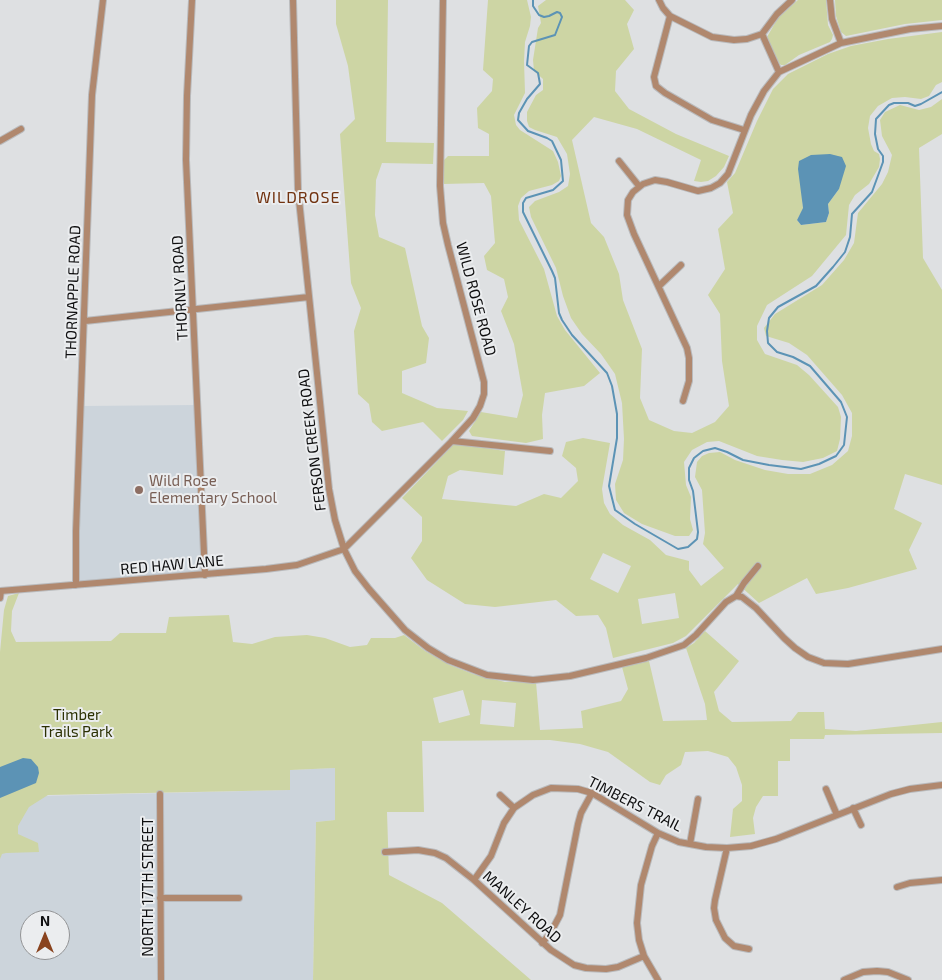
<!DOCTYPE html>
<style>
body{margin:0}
#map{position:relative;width:942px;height:980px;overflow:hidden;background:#dee0e2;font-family:"Exo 2",sans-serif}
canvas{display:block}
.north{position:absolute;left:20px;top:910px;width:50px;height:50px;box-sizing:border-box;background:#ebedef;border:1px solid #939496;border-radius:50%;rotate:0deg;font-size:14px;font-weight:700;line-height:20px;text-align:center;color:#0f0f10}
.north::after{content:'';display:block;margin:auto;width:18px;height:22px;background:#89431e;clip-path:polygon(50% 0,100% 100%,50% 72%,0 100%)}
</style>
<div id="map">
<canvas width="942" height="980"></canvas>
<div class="north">N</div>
</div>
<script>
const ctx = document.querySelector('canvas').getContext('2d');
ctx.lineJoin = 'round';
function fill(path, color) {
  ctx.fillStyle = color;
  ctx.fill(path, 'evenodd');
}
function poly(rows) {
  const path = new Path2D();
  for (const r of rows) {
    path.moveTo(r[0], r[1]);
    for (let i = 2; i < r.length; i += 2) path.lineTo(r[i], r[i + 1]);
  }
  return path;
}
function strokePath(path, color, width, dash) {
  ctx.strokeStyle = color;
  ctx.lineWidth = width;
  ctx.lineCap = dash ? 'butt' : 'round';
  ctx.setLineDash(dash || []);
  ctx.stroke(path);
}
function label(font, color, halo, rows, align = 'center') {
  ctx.font = font + ' "Exo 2",sans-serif';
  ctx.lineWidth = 4;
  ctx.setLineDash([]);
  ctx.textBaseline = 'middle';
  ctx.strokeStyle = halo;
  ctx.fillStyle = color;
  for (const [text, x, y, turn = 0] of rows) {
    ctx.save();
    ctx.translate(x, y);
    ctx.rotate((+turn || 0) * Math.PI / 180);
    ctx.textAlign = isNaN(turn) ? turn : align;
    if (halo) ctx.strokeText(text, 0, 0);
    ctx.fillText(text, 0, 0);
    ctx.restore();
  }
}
const built = poly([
 [195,405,203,573,76,583,83,406],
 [335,768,335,820,316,822,313,980,0,980,0,797,289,790,290,770],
 [30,920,60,920,60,950,30,950]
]);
const green = poly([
 [336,0,388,0,386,142,434,143,433,164,382,163,376,180,375,215,379,237,405,248,422,326,429,338,426,363,402,371,402,393,437,408,468,411,463,420,442,441,423,422,382,431,372,422,369,404,358,394,354,331,361,308,351,283,340,134,355,119,348,66,336,24],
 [488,0,527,0,531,17,530,26,525,42,524,61,525,93,514,115,516,125,520,130,553,151,558,162,561,176,559,181,552,185,529,191,521,198,518,206,519,220,544,269,557,316,565,330,600,373,584,386,545,393,542,415,543,439,526,443,472,436,469,431,481,412,517,418,523,395,514,344,501,311,508,297,504,279,487,270,484,256,495,243,491,196,484,183,443,184,443,161,448,156,489,156,489,134,478,128,477,108,492,91,493,79,483,70],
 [546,0,625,0,634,10,627,24,634,49,616,71,615,91,629,109,676,134,729,156,724,167,716,176,708,181,701,182,694,181,701,160,637,129,594,117,572,140,591,223,604,237,619,274,623,300,642,349,640,398,649,420,674,431,692,433,715,422,729,406,722,361,720,314,708,295,725,269,718,229,733,213,727,182,735,173,757,121,773,89,788,74,828,54,851,46,888,39,942,32,942,82,936,85,929,96,921,99,905,97,892,98,878,106,870,116,868,128,871,144,874,151,879,154,880,159,879,167,869,184,855,195,849,205,846,235,812,276,767,305,757,326,757,340,765,354,797,365,809,375,838,407,841,417,840,439,837,451,823,458,803,462,782,460,757,456,719,441,707,442,692,450,684,462,686,485,691,497,690,519,693,530,689,536,675,536,642,524,624,513,616,500,615,484,623,460,624,439,622,403,615,374,601,354,582,334,571,318,563,296,556,268,531,217,529,207,535,201,559,192,568,186,570,174,567,154,557,137,535,130,529,127,527,121,527,112,536,95,543,90,543,79,534,71,533,60,538,28,541,23,538,6],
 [839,189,828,204,829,213,826,222,801,225,797,220,803,209,802,196],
 [798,0,826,0,828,25,833,35,832,39,830,42,799,55,785,65,781,65,779,63,767,37,778,18],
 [835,0,942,0,942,20,905,24,846,36,841,32,836,16],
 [942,99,942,134,919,148,923,258,942,290,942,485,905,474,894,509,922,523,909,550,917,569,848,588,816,594,807,578,759,603,738,584,686,636,673,643,613,658,606,628,598,615,576,616,556,600,495,607,465,604,427,580,411,558,422,541,422,517,402,498,453,445,458,444,505,451,503,475,460,470,448,476,442,499,516,506,544,494,561,498,578,481,576,468,562,456,566,442,583,438,610,443,602,489,604,503,610,514,623,525,650,540,666,555,689,561,689,570,701,586,724,568,703,544,705,533,702,490,695,477,697,462,702,456,709,453,720,452,735,460,765,470,788,474,810,474,832,465,848,451,852,436,852,413,842,395,807,355,789,343,766,336,764,328,775,314,822,285,844,260,854,243,858,213,882,184,888,172,892,155,882,136,880,120,885,112,900,105,919,110,931,107],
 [603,553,631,566,618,593,590,579],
 [675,593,679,618,642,624,638,599],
 [19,593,12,611,11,631,16,642,111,641,120,633,166,633,169,617,229,615,233,642,252,644,275,637,307,635,325,638,350,647,367,645,371,638,395,638,404,635,425,651,450,665,473,674,505,682,536,682,540,730,583,728,581,711,621,701,628,689,622,667,649,661,663,721,707,720,705,704,686,648,694,643,705,631,739,661,714,692,719,711,732,722,791,721,798,712,824,712,825,729,856,731,942,722,942,733,825,735,824,739,790,739,790,761,778,761,778,796,763,796,756,807,753,818,755,834,730,837,733,809,742,801,742,785,736,767,728,757,708,751,685,752,681,765,666,775,660,785,650,782,608,752,580,744,550,740,422,741,424,812,387,812,389,875,442,903,531,980,313,980,316,822,335,820,335,768,290,770,290,790,48,795,29,807,18,826,18,834,38,843,39,852,6,853,2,854,0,859,0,652,4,610,8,596],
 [463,690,470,715,439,723,433,698],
 [482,700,516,703,514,727,480,724]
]);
const water = poly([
 [830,154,842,157,846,166,839,189,828,204,829,213,826,222,801,225,797,220,803,208,798,169,799,161,811,155],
 [23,758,31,759,38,767,39,773,36,783,0,798,0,767]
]);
const stream = poly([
 [533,0,533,6,539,15,544,17,549,16,557,12,560,13,562,17,555,35,532,42,529,46,527,65,538,73,540,84,527,99,519,113,518,120,528,131,547,138,552,141,561,160,563,181,553,190,526,198,523,203,523,212,552,271,555,278,559,313,562,320,572,335,607,373,612,386,617,414,617,438,609,486,615,510,635,524,678,549,688,547,697,539,698,532,693,491,689,480,689,468,694,458,703,451,715,448,727,452,743,460,769,465,801,469,819,464,836,456,844,445,847,417,841,402,810,366,793,357,777,352,768,343,767,331,769,318,778,307,816,286,833,267,845,252,850,237,852,214,872,192,883,162,883,156,878,149,875,134,876,119,889,105,894,103,908,103,915,106,921,104,942,92]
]);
const street = poly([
 [192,0,187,96,186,160,205,575],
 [293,0,298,190,329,489,335,520,344,549,355,571,369,589,405,630,428,648,448,660,487,675,533,680,570,676,646,658,684,645,696,635,726,602,736,596,744,583,758,566],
 [659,0,663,8,670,16,654,77,656,86,665,93,712,120,744,130],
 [830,0,832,19,841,43],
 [670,16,712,37,734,40,747,39,762,34,777,14,792,0],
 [762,34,779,72],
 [0,141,21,129],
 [619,161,639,186],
 [659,286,681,265],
 [85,321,309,297],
 [683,401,689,381,689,358,687,348,634,234,627,215,628,200,633,192,643,184,655,180,667,182,698,191,711,188,720,183,728,174,751,115,764,91,779,72,841,43,910,29,942,26],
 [452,441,550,451],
 [76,585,76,531,92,95,103,0],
 [0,591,266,569,297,565,344,549,452,441,473,418,480,406,484,394,484,382,448,245,443,223,440,186,443,0],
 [736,596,742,597,756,608,784,638,795,648,808,657,824,663,848,664,942,649],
 [0,598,1,591],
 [826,789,837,815],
 [160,794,161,980],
 [500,795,514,808],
 [853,808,861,825],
 [658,833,652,846,641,885,637,923,639,940,644,956,658,980],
 [690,844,698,799],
 [727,848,715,900,714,908,716,920,725,938,734,946,749,949],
 [385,852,418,850,435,853,446,858,474,880,551,950,574,965,586,968,606,969,618,967,644,956],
 [474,880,491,856,504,823,514,808,533,795,551,788,578,789,592,793,658,833,679,842,706,847,727,848,751,846,776,839,891,794,910,789,942,785],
 [897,887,910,883,942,880],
 [160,898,239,898],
 [542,943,550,934,560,915,578,824,581,813,592,793],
 [844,980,863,972,877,971,888,972,908,980]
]);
const markers = [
 [139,490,5,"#8d6e63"]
];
const streetNames = [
 ["THORNLY ROAD",180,288,-93],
 ["THORNAPPLE ROAD",73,292,-88],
 ["WILD ROSE ROAD",476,299,75],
 ["FERSON CREEK ROAD",312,440,-97],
 ["RED HAW LANE",172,565,-5],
 ["TIMBERS TRAIL",635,804,27],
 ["NORTH 17TH STREET",148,887,-90],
 ["MANLEY ROAD",522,907,42]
];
const educationNames = [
 ["Wild Rose",149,481],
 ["Elementary School",149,498]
];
const parkNames = [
 ["Timber",77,715],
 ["Trails Park",77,732]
];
const neighbourhoodNames = [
 ["WILDROSE",298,198]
];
fill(built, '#ccd4db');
fill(green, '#cdd5a4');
fill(water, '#5c93b5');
strokePath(stream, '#5c93b5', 2);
strokePath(street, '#b9babc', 8);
strokePath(street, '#b0886e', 6);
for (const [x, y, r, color] of markers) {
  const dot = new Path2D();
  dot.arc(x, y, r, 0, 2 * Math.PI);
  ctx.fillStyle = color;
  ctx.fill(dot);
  strokePath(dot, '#ebedef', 2);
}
label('15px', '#0f0f10', '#ebedef', streetNames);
label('15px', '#785e54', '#ebedef', educationNames, 'left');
label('15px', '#2b3002', '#ebedef', parkNames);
ctx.letterSpacing = '1px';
label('16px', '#71320f', '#ebedef', neighbourhoodNames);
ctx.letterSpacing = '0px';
</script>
